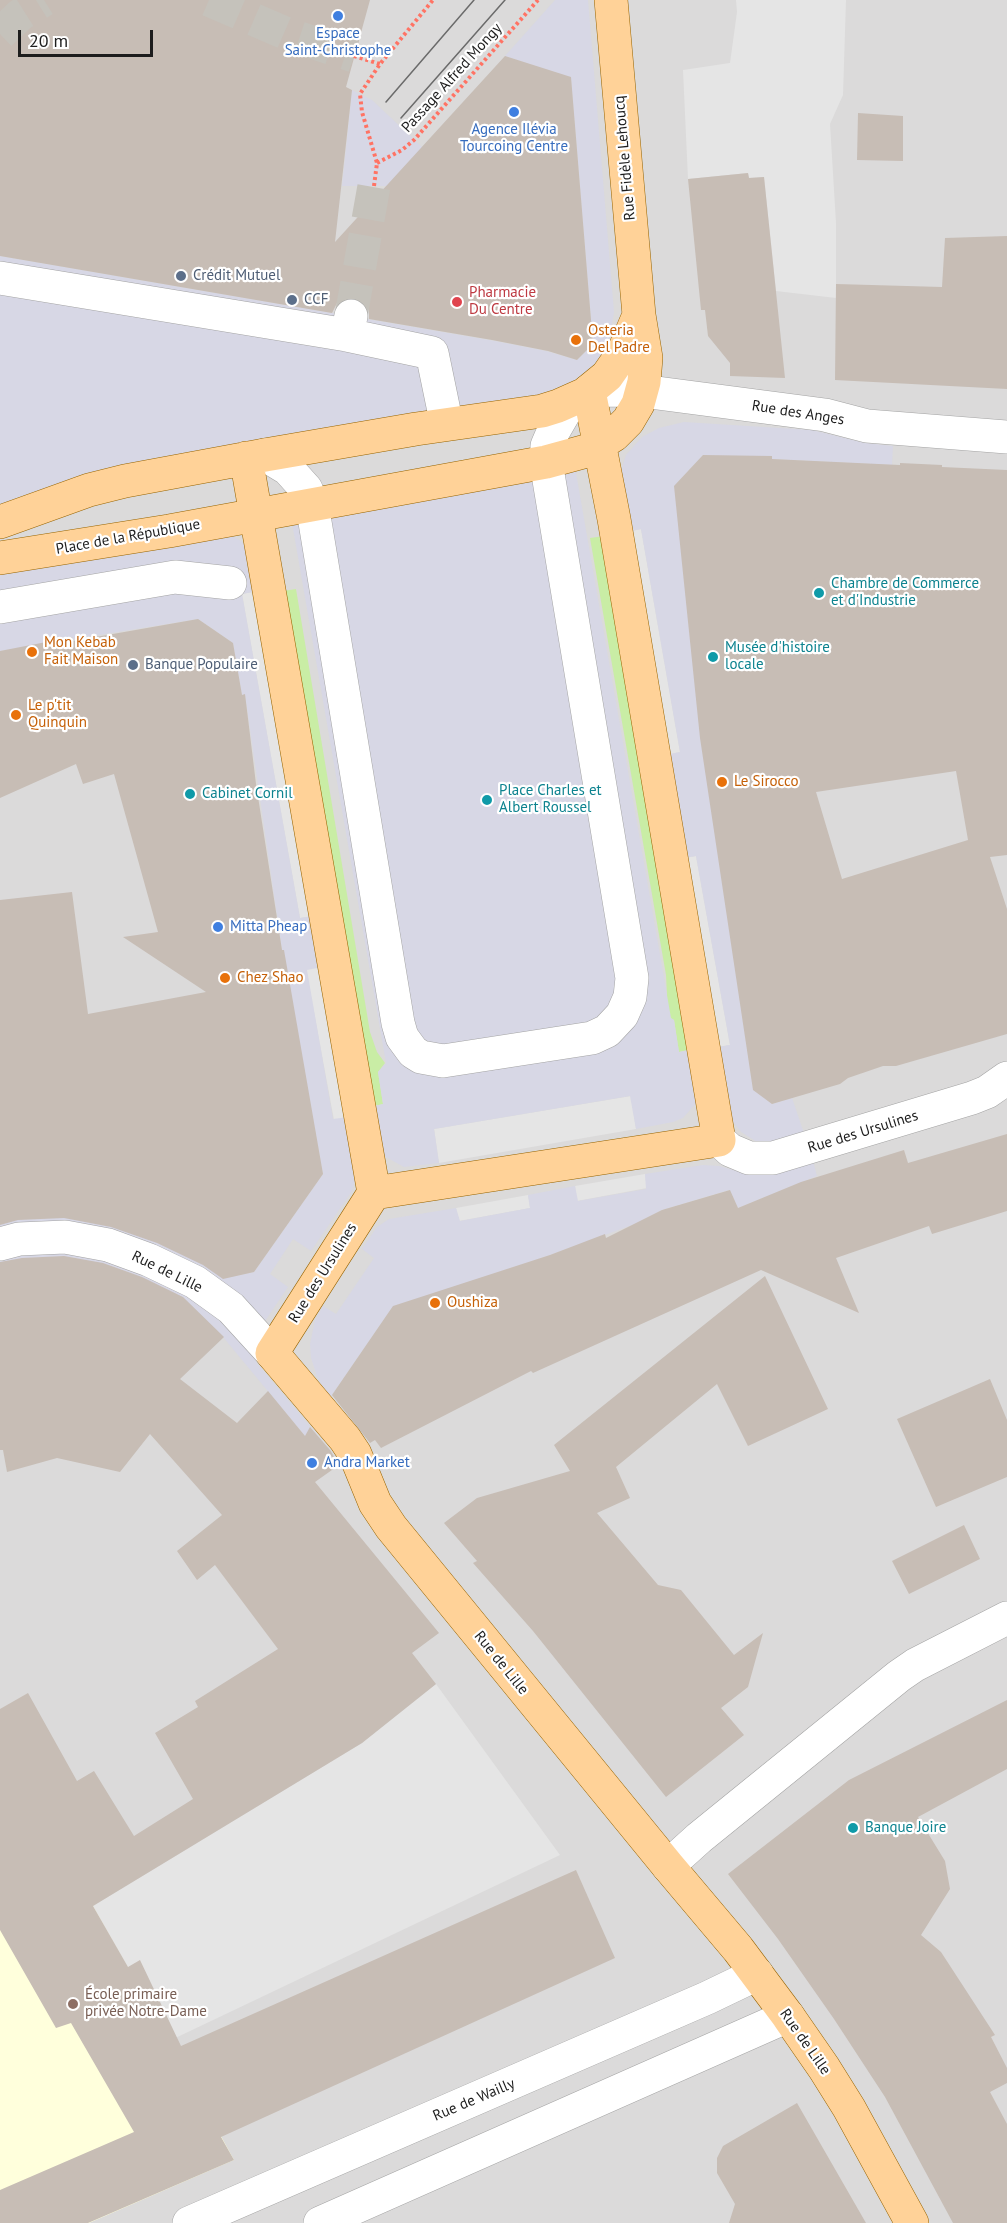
<!DOCTYPE html>
<meta charset="utf-8">
<style>
body{margin:0}
#map{position:relative;width:1007px;height:2223px;overflow:hidden;background:#efebe2;font-family:"PT Sans",sans-serif}
canvas{display:block}
.scale{position:absolute;left:18px;top:30px;width:135px;height:27px;box-sizing:border-box;border:3px solid #1d1d1d;border-top:0;padding-left:8px;font-size:18px;line-height:21px;white-space:nowrap;color:#1d1d1d;-webkit-text-stroke:4px #fff;paint-order:stroke}
</style>
<div id="map">
<canvas width="1007" height="2223"></canvas>
<div class="scale">20 m</div>
</div>
<script>
const ctx = document.querySelector('canvas').getContext('2d');
ctx.lineJoin = 'round';
function fill(path, color) {
  ctx.fillStyle = color;
  ctx.fill(path, 'evenodd');
}
function poly(rows) {
  const path = new Path2D();
  for (const r of rows) {
    path.moveTo(r[0], r[1]);
    for (let i = 2; i < r.length; i += 2) path.lineTo(r[i], r[i + 1]);
  }
  return path;
}
function strokePath(path, color, width, dash) {
  ctx.strokeStyle = color;
  ctx.lineWidth = width;
  ctx.lineCap = dash ? 'butt' : 'round';
  ctx.setLineDash(dash || []);
  ctx.stroke(path);
}
function label(font, color, halo, rows, align = 'center') {
  ctx.font = font + ' "PT Sans",sans-serif';
  ctx.lineWidth = 4.5;
  ctx.setLineDash([]);
  ctx.textBaseline = 'middle';
  ctx.strokeStyle = halo;
  ctx.fillStyle = color;
  for (const [text, x, y, turn = 0] of rows) {
    ctx.save();
    ctx.translate(x, y);
    ctx.rotate((+turn || 0) * Math.PI / 180);
    ctx.textAlign = isNaN(turn) ? turn : align;
    if (halo) ctx.strokeText(text, 0, 0);
    ctx.fillText(text, 0, 0);
    ctx.restore();
  }
}
const residential = poly([
 [0,0,1007,0,1007,2223,0,2223]
]);
const education = poly([
 [0,1743,127,1964,234,2160,89,2223,0,2223]
]);
const grass = poly([
 [604,536,693,1049,679,1052,674,1020,664,1015,667,995,666,975,590,538],
 [296,589,370,1032,377,1052,385,1063,378,1072,383,1104,370,1107,283,591]
]);
const parking = poly([
 [736,0,846,0,843,95,830,124,836,223,836,298,776,291,764,177,749,178,748,173,688,179,683,70,730,63,737,12],
 [641,529,680,752,665,755,627,532],
 [258,591,313,916,300,918,242,594],
 [696,856,730,1045,717,1047,684,858],
 [322,967,348,1117,334,1120,306,969],
 [631,1096,636,1129,439,1163,434,1129],
 [645,1174,647,1188,577,1201,575,1186],
 [528,1195,530,1208,459,1221,456,1208],
 [436,1684,560,1855,169,2041,93,1906,362,1743]
]);
const plaza = poly([
 [555,0,588,0,614,312,610,336,599,362,565,390,0,506,0,256,495,341,546,351,577,360,593,344,571,78,505,56],
 [352,90,372,100,423,148,392,186,342,186],
 [684,422,812,430,865,443,893,446,892,465,772,459,710,461,703,455,677,483,716,835,753,1089,772,1104,792,1098,805,1136,783,1144,757,1142,741,1132,731,1119,717,1047,730,1045,696,856,684,858,665,755,680,752,641,529,627,532,620,474,626,455,642,437,659,428],
 [575,467,671,1018,674,1020,679,1052,693,1049,698,1101,683,1118,673,1122,636,1129,630,1096,434,1129,439,1163,404,1167,384,1156,370,1107,383,1104,378,1072,386,1063,291,517],
 [230,535,241,541,249,551,258,591,242,594,300,918,313,916,322,967,307,970,333,1119,348,1117,357,1173,352,1191,311,1251,293,1239,270,1274,288,1287,259,1330,255,1358,257,1363,318,1436,310,1442,223,1337,0,1274,0,1215,98,1212,172,1242,235,1276,254,1272,323,1174,282,950,245,695,242,695,233,643,198,619,0,651,0,571],
 [813,1161,817,1176,738,1208,729,1190,662,1210,635,1224,550,1255,392,1308,330,1398,318,1379,311,1358,310,1344,315,1320,323,1306,336,1314,374,1258,362,1249,377,1227,389,1219,456,1208,460,1221,530,1208,528,1195,575,1186,578,1201,646,1189,645,1174,703,1165,719,1166,747,1174,761,1175]
]);
const building = poly([
 [0,0,370,0,346,87,352,90,335,242,505,56,571,77,593,344,577,360,548,351,492,340,369,319,369,310,364,302,354,298,346,298,337,303,332,313,0,256],
 [858,113,903,116,903,161,857,160],
 [748,173,749,178,764,177,785,378,730,376,730,363,708,336,705,310,701,310,688,179],
 [1007,236,1007,389,835,380,836,284,942,287,945,238],
 [703,455,772,456,772,459,900,465,900,463,942,465,942,467,1007,470,1007,855,990,857,1007,909,1007,1034,896,1066,883,1066,848,1078,840,1084,772,1104,753,1090,700,738,674,486],
 [956,771,968,840,842,879,816,792],
 [198,619,233,643,242,695,245,694,256,784,282,950,284,950,323,1174,254,1272,223,1279,203,1265,157,1243,111,1227,64,1218,18,1220,0,1225,0,900,72,892,88,1014,206,992,123,937,158,932,114,774,83,784,76,764,0,798,0,651,72,637,73,641],
 [1007,1134,1007,1211,932,1234,929,1226,836,1258,859,1313,761,1270,533,1373,531,1371,381,1448,375,1440,370,1443,332,1395,393,1306,550,1255,605,1234,606,1238,662,1210,730,1190,738,1208,801,1182,904,1150,908,1163],
 [64,1256,103,1263,142,1277,183,1297,224,1337,180,1379,237,1423,268,1391,305,1436,310,1427,330,1450,339,1465,315,1482,439,1633,412,1653,436,1684,362,1743,93,1906,128,1967,140,1960,181,2046,576,1870,615,1958,221,2137,234,2160,88,2223,0,2223,0,2190,134,2132,71,2023,56,2028,0,1930,0,1709,28,1693,77,1781,94,1771,134,1836,193,1799,155,1733,198,1707,195,1701,278,1649,215,1565,197,1580,177,1551,222,1515,150,1434,120,1472,57,1458,7,1472,3,1450,0,1450,0,1262,22,1258],
 [765,1276,828,1409,748,1446,717,1384,616,1467,630,1498,597,1513,658,1585,681,1590,734,1655,763,1633,748,1687,721,1708,744,1735,666,1797,533,1631,473,1563,477,1561,444,1523,477,1498,570,1471,554,1445],
 [990,1379,1007,1420,1007,1477,936,1507,897,1419],
 [964,1525,980,1559,909,1594,892,1561],
 [1007,1700,1007,1769,918,1817,945,1861,950,1889,921,1935,941,1952,995,2035,991,2037,1007,2068,1007,2083,990,2092,1007,2124,1007,2223,953,2223,885,2097,834,2019,778,1939,728,1874,849,1780],
 [797,2103,866,2223,729,2223,735,2204,717,2173,717,2158,723,2146]
]);
const minorTunnel = poly([
 [209,0,285,33,354,56],
 [0,34,20,15,44,0],
 [351,316,374,186]
]);
const path = poly([
 [354,56,380,64],
 [377,163,402,150,414,140,538,0],
 [374,186,377,163,362,112,360,94,380,64,433,0]
]);
const minor = poly([
 [0,278,347,335],
 [351,316,347,335,432,353,444,411],
 [589,391,611,390,642,391,825,415,867,426,1007,437],
 [265,455,288,469,306,489,312,504,398,1023,402,1037,413,1052,421,1057,443,1061,592,1038,607,1031,622,1015,630,997,632,978,546,462,547,446,553,432,571,401],
 [0,607,175,577,230,583],
 [719,1140,730,1150,749,1158,773,1158,972,1098,987,1092,1007,1078],
 [0,1244,19,1239,65,1237,108,1245,149,1260,195,1282,231,1308,272,1353],
 [668,1866,699,1838,899,1676,915,1665,1007,1618],
 [189,2223,707,1998,757,1974],
 [320,2223,788,2016]
]);
const major = poly([
 [246,458,374,1193],
 [0,522,89,490,125,481,265,455,416,429,542,411,558,406,585,394,607,376,623,353,639,315],
 [0,558,169,531,546,462,590,450,614,435,628,421,638,404,644,382,646,358,639,315,611,0],
 [374,1193,272,1353,345,1439,355,1454,375,1503,391,1527,668,1866,738,1949,788,2016,824,2068,849,2108,912,2223],
 [374,1193,719,1140,614,519,589,391]
]);
const tram = poly([
 [386,102,474,0],
 [401,118,505,0]
]);
const markers = [
 [338,16,6,"#3f7fe0"],
 [514,112,6,"#3f7fe0"],
 [181,276,6,"#5c6f8a"],
 [292,300,6,"#5c6f8a"],
 [457,302,6,"#e0444e"],
 [576,340,6,"#e8710a"],
 [819,593,6,"#0f9aa8"],
 [32,652,6,"#e8710a"],
 [713,657,6,"#0f9aa8"],
 [133,665,6,"#5c6f8a"],
 [16,715,6,"#e8710a"],
 [722,782,6,"#e8710a"],
 [190,794,6,"#0f9aa8"],
 [487,800,6,"#0f9aa8"],
 [218,927,6,"#3f7fe0"],
 [225,978,6,"#e8710a"],
 [435,1303,6,"#e8710a"],
 [312,1463,6,"#3f7fe0"],
 [853,1828,6,"#0f9aa8"],
 [73,2004,6,"#8d6e63"]
];
const shopNames = [
 ["Espace",338,34],
 ["Saint-Christophe",338,51],
 ["Agence Ilévia",514,130],
 ["Tourcoing Centre",514,147],
 ["Mitta Pheap",230,927,"left"],
 ["Andra Market",324,1463,"left"]
];
const streetNames = [
 ["Passage Alfred Mongy",452,78,-48],
 ["Rue Fidèle Lehoucq",625,158,-95],
 ["Rue des Anges",798,413,9],
 ["Place de la République",128,537,-10],
 ["Rue des Ursulines",863,1132,-17],
 ["Rue de Lille",167,1272,26],
 ["Rue des Ursulines",323,1273,-58],
 ["Rue de Lille",501,1663,51],
 ["Rue de Lille",805,2042,55],
 ["Rue de Wailly",474,2100,-23]
];
const serviceNames = [
 ["Crédit Mutuel",193,276],
 ["CCF",304,300],
 ["Banque Populaire",145,665]
];
const healthNames = [
 ["Pharmacie",469,293],
 ["Du Centre",469,310]
];
const foodNames = [
 ["Osteria",588,331],
 ["Del Padre",588,348],
 ["Mon Kebab",44,643],
 ["Fait Maison",44,660],
 ["Le p'tit",28,706],
 ["Quinquin",28,723],
 ["Le Sirocco",734,782],
 ["Chez Shao",237,978],
 ["Oushiza",447,1303]
];
const cultureNames = [
 ["Chambre de Commerce",831,584],
 ["et d'Industrie",831,601],
 ["Musée d'histoire",725,648],
 ["locale",725,665],
 ["Place Charles et",499,791],
 ["Albert Roussel",499,808],
 ["Cabinet Cornil",202,794],
 ["Banque Joire",865,1828]
];
const educationNames = [
 ["École primaire",85,1995],
 ["privée Notre-Dame",85,2012]
];
fill(residential, '#dbdada');
fill(education, '#ffffdc');
fill(grass, '#c9eda5');
fill(parking, '#e5e5e5');
fill(plaza, '#d7d7e5');
fill(building, '#c7bdb5');
strokePath(minorTunnel, '#c5c2bb', 33, [33, 16]);
strokePath(minor, '#a4a4a4', 34);
strokePath(major, '#976400', 34);
strokePath(path, '#ff7364', 4, [3, 3]);
strokePath(minor, '#fff', 33);
strokePath(major, '#ffd298', 33);
strokePath(tram, '#6b6b6b', 1.5);
for (const [x, y, r, color] of markers) {
  const dot = new Path2D();
  dot.arc(x, y, r, 0, 2 * Math.PI);
  ctx.fillStyle = color;
  ctx.fill(dot);
  strokePath(dot, '#fff', 2);
}
label('15px', '#366cbe', '#fff', shopNames);
label('15px', '#1d1d1d', '#fff', streetNames);
label('15px', '#4e5e75', '#fff', serviceNames, 'left');
label('15px', '#be3a42', '#fff', healthNames, 'left');
label('15px', '#c56008', '#fff', foodNames, 'left');
label('15px', '#0d838f', '#fff', cultureNames, 'left');
label('15px', '#785e54', '#fff', educationNames, 'left');
</script>
